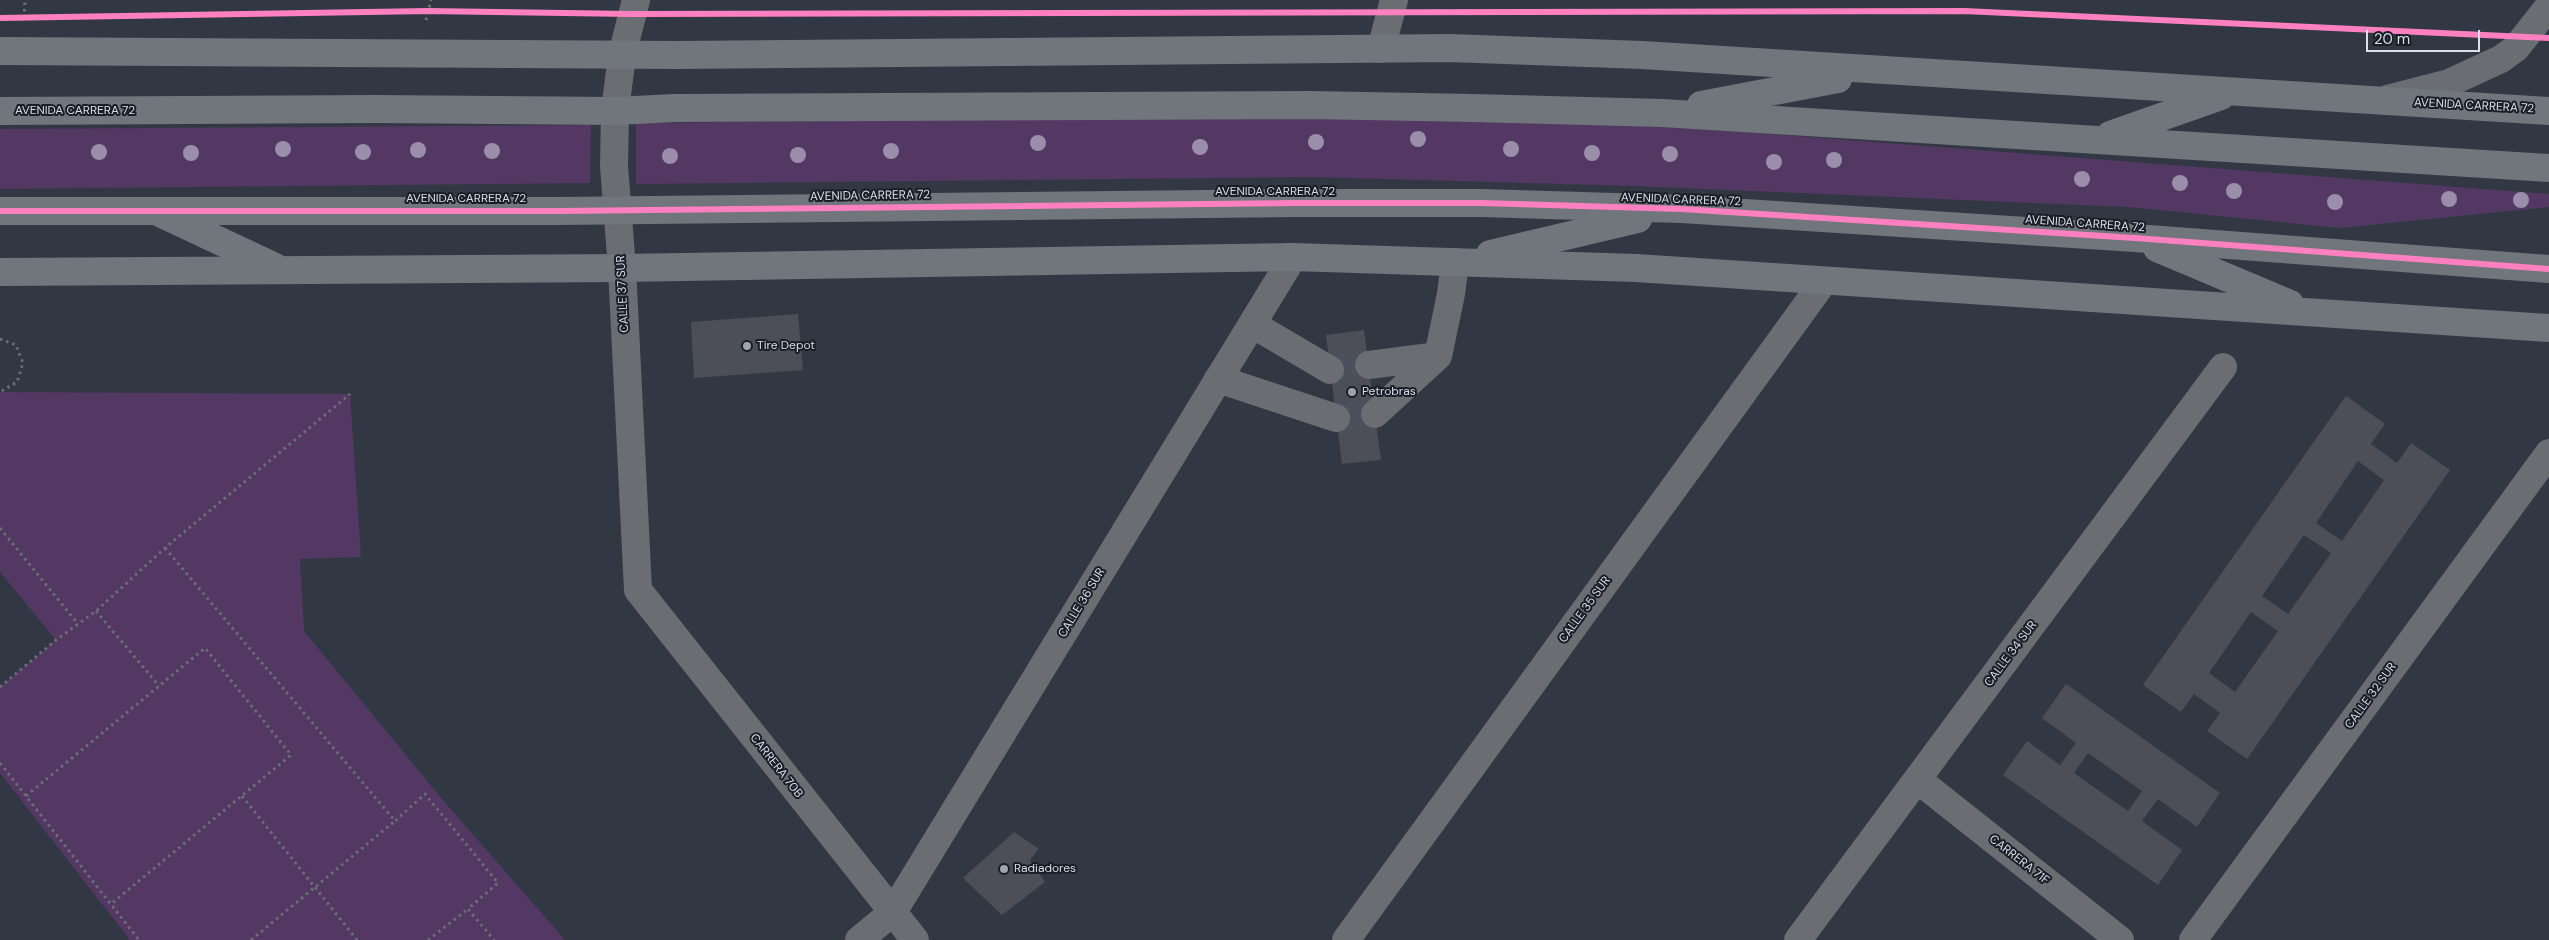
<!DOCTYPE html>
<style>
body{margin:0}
#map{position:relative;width:2549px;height:940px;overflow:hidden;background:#323843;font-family:"DM Sans",sans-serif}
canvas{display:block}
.scale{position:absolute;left:2366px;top:30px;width:114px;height:22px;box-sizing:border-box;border:2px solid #d8deea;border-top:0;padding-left:6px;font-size:15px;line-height:18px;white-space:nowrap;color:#d8deea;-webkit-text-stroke:4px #191d26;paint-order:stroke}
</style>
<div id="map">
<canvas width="2549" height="940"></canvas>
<div class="scale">20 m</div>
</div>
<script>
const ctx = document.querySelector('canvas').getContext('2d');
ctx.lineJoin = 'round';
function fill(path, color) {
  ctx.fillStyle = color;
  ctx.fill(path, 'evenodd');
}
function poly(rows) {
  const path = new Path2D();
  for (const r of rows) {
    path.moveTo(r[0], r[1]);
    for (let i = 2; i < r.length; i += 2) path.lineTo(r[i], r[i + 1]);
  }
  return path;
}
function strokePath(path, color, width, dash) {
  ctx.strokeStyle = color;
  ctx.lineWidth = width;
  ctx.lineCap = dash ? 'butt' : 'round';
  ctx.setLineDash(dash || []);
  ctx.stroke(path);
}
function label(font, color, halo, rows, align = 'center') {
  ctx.font = font + ' "DM Sans",sans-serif';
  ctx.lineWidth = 4;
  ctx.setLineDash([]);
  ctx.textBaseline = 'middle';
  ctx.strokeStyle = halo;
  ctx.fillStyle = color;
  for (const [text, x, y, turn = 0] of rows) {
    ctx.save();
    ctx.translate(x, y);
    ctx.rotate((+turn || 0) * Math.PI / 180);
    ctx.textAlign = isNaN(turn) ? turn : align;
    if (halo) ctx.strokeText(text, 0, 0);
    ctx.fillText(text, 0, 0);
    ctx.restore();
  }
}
const green = poly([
 [1342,116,1558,122,1705,129,2549,194,2549,207,2340,228,2128,207,1634,186,1313,177,636,184,636,123],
 [591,125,590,183,0,189,0,129],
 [0,392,350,394,361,557,300,559,304,631,442,799,565,940,130,940,0,773,0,687,56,640,0,572]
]);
const building = poly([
 [798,314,803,370,694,378,691,322],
 [1364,330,1381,460,1342,464,1326,335],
 [2346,396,2385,424,2371,444,2397,463,2411,443,2450,470,2247,759,2207,731,2220,713,2194,694,2181,712,2143,685],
 [2358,461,2384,480,2342,541,2316,523],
 [2304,535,2331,553,2288,614,2262,596],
 [2251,612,2278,631,2235,692,2209,673],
 [2066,684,2220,793,2197,827,2158,799,2142,821,2182,850,2158,885,2003,775,2027,741,2060,765,2076,743,2042,718],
 [2088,753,2142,791,2128,811,2074,773],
 [1014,832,1039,849,1030,860,1045,882,1002,915,963,878]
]);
const minorTunnel = poly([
 [1330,370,1369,365],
 [1336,418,1375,414]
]);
const path = poly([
 [24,18,25,0],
 [426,20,431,0],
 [0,339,16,345,23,363,17,382,0,392],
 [0,528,78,624],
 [165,548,395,821,425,794,498,883,468,909,494,940],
 [96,611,159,686],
 [0,687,56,640,96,611,165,548,350,394],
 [0,763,139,940],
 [26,796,205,648,291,755,111,904],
 [242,796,357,940],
 [251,940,395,821],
 [428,940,468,909]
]);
const minor = poly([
 [636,0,622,55,615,111,614,166,622,268,638,590,915,940],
 [1381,49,1394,0],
 [2387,99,2449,83,2501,59,2516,48,2549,6],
 [1252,324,1330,370],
 [1369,365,1438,356,1451,294,1455,262],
 [1218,379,1336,418],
 [1375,414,1438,356],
 [1918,780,2120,940],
 [859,940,893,912,1293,257],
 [1346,940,1824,281],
 [1798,940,2223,367],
 [2193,940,2549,453]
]);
const highway = poly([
 [0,51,678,55,1450,48,1642,55,2549,111],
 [1701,105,1838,79],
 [0,111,377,109,615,111,675,108,1310,105,1473,108,1662,113,2549,168],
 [2110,135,2221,96],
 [0,211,559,211,1298,203,1481,203,1682,209,2135,238,2549,269],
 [160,213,275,267],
 [2157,248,2290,304],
 [1490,254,1638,219],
 [0,272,622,268,1293,257,1636,268,2549,328]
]);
const cycleway = poly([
 [0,18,428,11,632,14,1964,11,2549,38],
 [0,211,559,211,1298,203,1481,203,1682,209,2135,238,2549,269]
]);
const trees = [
 [1418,139],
 [1316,142],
 [1038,143],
 [1200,147],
 [283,149],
 [1511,149],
 [418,150],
 [492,151],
 [891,151],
 [99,152],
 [363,152],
 [191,153],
 [1592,153],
 [1670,154],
 [798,155],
 [670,156],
 [1834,160],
 [1774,162],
 [2082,179],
 [2180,183],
 [2234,191],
 [2449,199],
 [2521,200],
 [2335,202]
];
const markers = [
 [747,346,5,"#9ea4b0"],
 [1352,392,5,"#9ea4b0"],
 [1004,869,5,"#9ea4b0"]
];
const streetNames = [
 ["AVENIDA CARRERA 72",2474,106,3],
 ["AVENIDA CARRERA 72",75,111],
 ["AVENIDA CARRERA 72",1275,192],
 ["AVENIDA CARRERA 72",870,196,-1],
 ["AVENIDA CARRERA 72",466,199],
 ["AVENIDA CARRERA 72",1681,200,2],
 ["AVENIDA CARRERA 72",2085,224,4],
 ["CALLE 37 SUR",623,294,-93],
 ["CALLE 36 SUR",1082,603,-59],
 ["CALLE 35 SUR",1585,610,-54],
 ["CALLE 34 SUR",2011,654,-53],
 ["CALLE 32 SUR",2371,696,-54],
 ["CARRERA 70B",776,766,52],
 ["CARRERA 71F",2019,860,38]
];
const poiNames = [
 ["Tire Depot",757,346],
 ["Petrobras",1362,392],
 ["Radiadores",1014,869]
];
fill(green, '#533864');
fill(building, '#4c4e58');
strokePath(minorTunnel, '#4b515c', 28, [28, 14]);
strokePath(path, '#6b6f75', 3, [2.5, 4]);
strokePath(minor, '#6a6e73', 28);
strokePath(highway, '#71757c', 28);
strokePath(cycleway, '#ff80c0', 6);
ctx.fillStyle = '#9a8eaa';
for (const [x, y] of trees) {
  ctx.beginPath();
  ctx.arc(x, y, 8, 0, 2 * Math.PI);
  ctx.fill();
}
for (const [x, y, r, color] of markers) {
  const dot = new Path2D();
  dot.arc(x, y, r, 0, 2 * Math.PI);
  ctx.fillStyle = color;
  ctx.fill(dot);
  strokePath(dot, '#191d26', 2);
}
label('12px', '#d8deea', '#191d26', streetNames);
label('12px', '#d8deea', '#191d26', poiNames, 'left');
</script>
